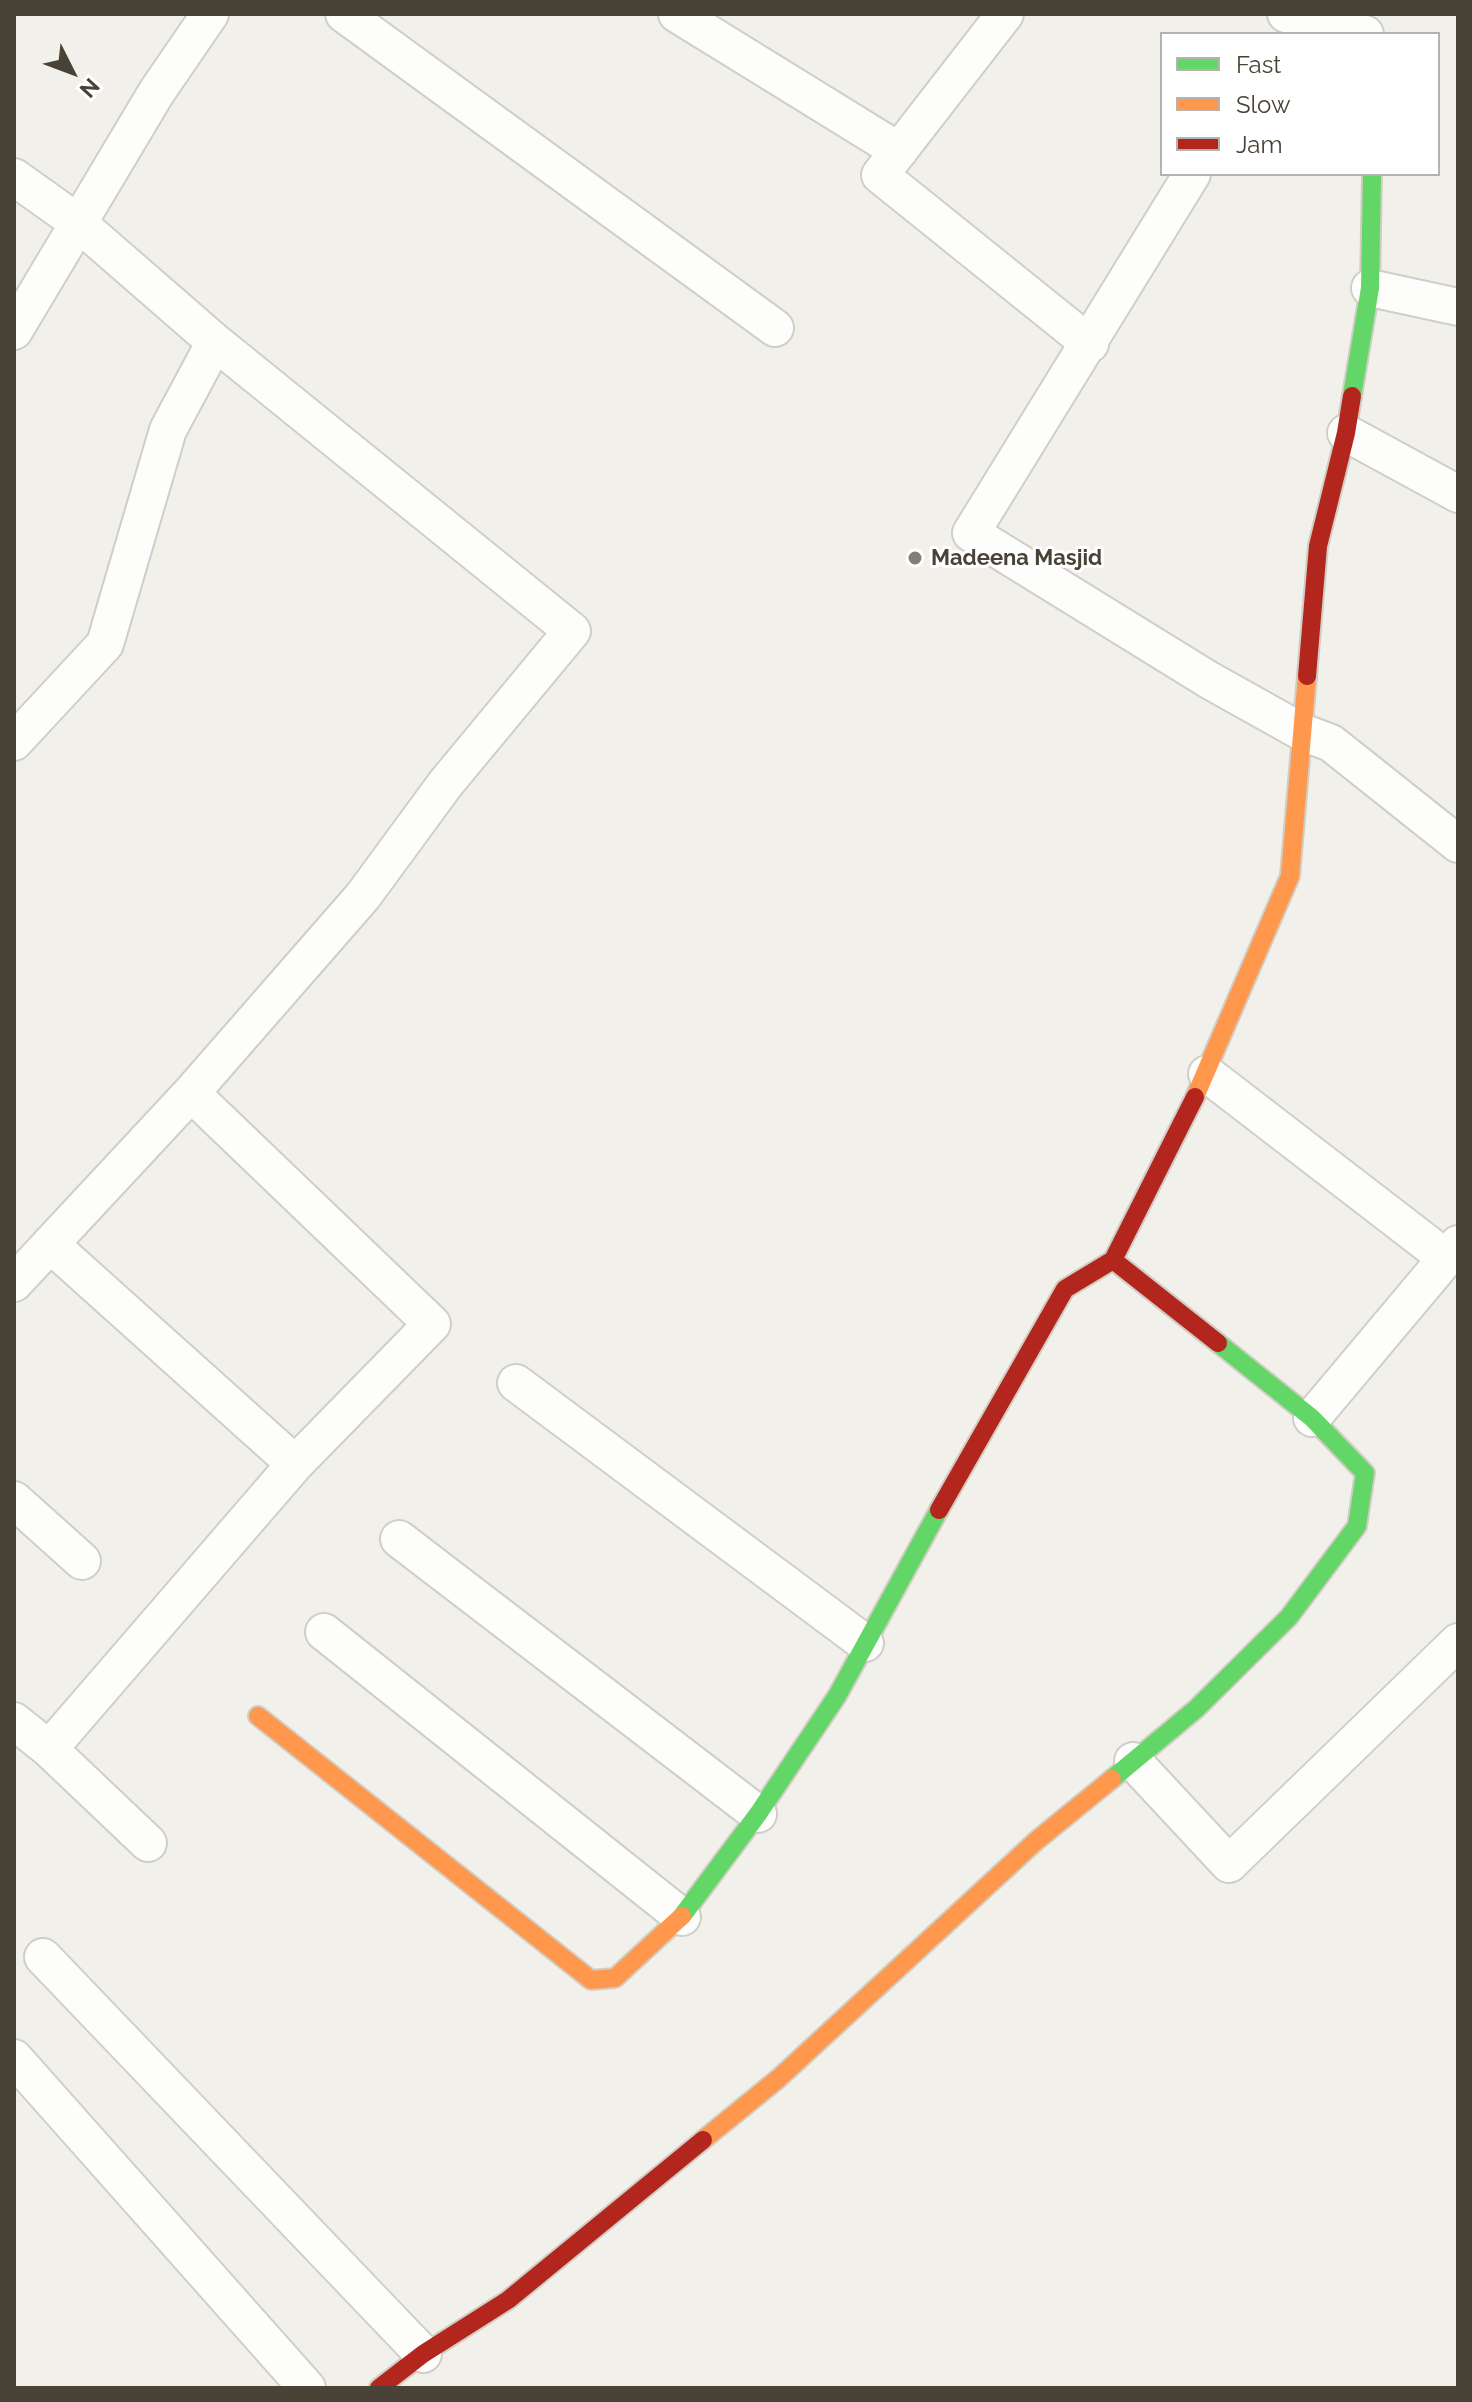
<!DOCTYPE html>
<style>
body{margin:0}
#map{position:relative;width:1472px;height:2402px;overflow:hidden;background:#f2f0eb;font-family:Raleway,sans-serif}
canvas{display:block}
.frame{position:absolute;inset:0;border:16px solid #494236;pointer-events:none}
.legend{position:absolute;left:1160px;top:32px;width:280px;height:144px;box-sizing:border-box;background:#fff;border:2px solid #b6b3af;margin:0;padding:10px 14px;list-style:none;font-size:24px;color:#494236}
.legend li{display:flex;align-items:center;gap:16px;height:40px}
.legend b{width:40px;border:2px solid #b6b3af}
.north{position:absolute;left:32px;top:32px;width:80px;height:80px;-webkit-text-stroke:6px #fff;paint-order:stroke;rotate:132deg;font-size:22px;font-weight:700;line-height:32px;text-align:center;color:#494236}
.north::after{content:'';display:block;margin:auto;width:28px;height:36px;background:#494236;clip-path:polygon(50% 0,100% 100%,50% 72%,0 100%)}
</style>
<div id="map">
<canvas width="1472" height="2402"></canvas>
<div class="frame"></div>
<ul class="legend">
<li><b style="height:10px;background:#63d668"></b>Fast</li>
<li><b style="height:10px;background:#ff974d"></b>Slow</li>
<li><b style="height:10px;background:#b3261e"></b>Jam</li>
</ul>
<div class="north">N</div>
</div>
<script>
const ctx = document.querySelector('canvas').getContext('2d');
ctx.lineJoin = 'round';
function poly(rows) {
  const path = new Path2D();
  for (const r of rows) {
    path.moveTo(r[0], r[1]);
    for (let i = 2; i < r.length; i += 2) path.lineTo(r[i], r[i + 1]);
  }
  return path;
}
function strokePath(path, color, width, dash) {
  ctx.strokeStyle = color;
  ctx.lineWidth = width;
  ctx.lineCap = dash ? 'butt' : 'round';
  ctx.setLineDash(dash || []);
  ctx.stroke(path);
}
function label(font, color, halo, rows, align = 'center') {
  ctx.font = font + ' Raleway,sans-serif';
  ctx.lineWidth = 6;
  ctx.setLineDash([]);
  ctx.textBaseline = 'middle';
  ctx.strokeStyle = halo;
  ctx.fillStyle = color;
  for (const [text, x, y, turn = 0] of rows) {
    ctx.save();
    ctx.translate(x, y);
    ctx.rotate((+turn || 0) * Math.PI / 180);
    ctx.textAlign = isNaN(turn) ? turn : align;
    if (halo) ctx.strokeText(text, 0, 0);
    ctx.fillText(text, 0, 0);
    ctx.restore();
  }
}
const street = poly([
 [344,14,775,328],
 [677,14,899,151],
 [1005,14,880,175,1090,344],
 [1286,14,1365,34],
 [1192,174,971,533,1209,680,1302,732,1331,743,1458,844],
 [14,177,77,222,215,342,572,631,446,783,363,896,191,1093,14,1283],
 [1370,288,1458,307],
 [14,331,156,93,210,14],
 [1346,433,1458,494],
 [14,742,105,644,168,430,215,342],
 [1207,1074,1446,1258],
 [50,1244,295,1464],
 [516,1383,865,1643],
 [1312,1418,1458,1244],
 [14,1500,82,1561],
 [399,1539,758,1814],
 [324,1632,682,1917],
 [14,1721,49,1749,148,1843],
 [49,1749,295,1464,432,1324,191,1093],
 [1133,1761,1229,1864,1458,1642],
 [43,1957,423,2354],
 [14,2058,307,2388]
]);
const fast = poly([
 [1352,396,1370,288,1372,174],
 [1112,1779,1196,1709,1289,1617,1357,1526,1365,1473,1312,1418,1218,1343],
 [682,1916,758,1814,837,1696,939,1510]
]);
const slow = poly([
 [1195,1097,1290,876,1307,676],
 [258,1716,591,1980,615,1978,682,1916],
 [703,2140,779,2078,1036,1841,1112,1779]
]);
const jam = poly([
 [1307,676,1318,546,1346,433,1352,396],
 [1113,1260,1218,1343],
 [939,1510,1065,1289,1113,1260,1195,1097],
 [379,2388,423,2354,508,2300,703,2140]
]);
const markers = [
 [915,558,8,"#847f75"]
];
const poiNames = [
 ["Madeena Masjid",931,558]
];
strokePath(street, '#d0cec8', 40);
strokePath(fast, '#d2cdc2', 22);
strokePath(slow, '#d2cdc2', 22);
strokePath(jam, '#d2cdc2', 22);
strokePath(street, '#fdfdfc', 36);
strokePath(fast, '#63d668', 18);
strokePath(slow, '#ff974d', 18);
strokePath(jam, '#b3261e', 18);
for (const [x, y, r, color] of markers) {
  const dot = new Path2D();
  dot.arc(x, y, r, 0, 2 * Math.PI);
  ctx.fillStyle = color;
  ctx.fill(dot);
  strokePath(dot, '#fff', 3);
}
label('bold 22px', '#494236', '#fff', poiNames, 'left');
</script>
